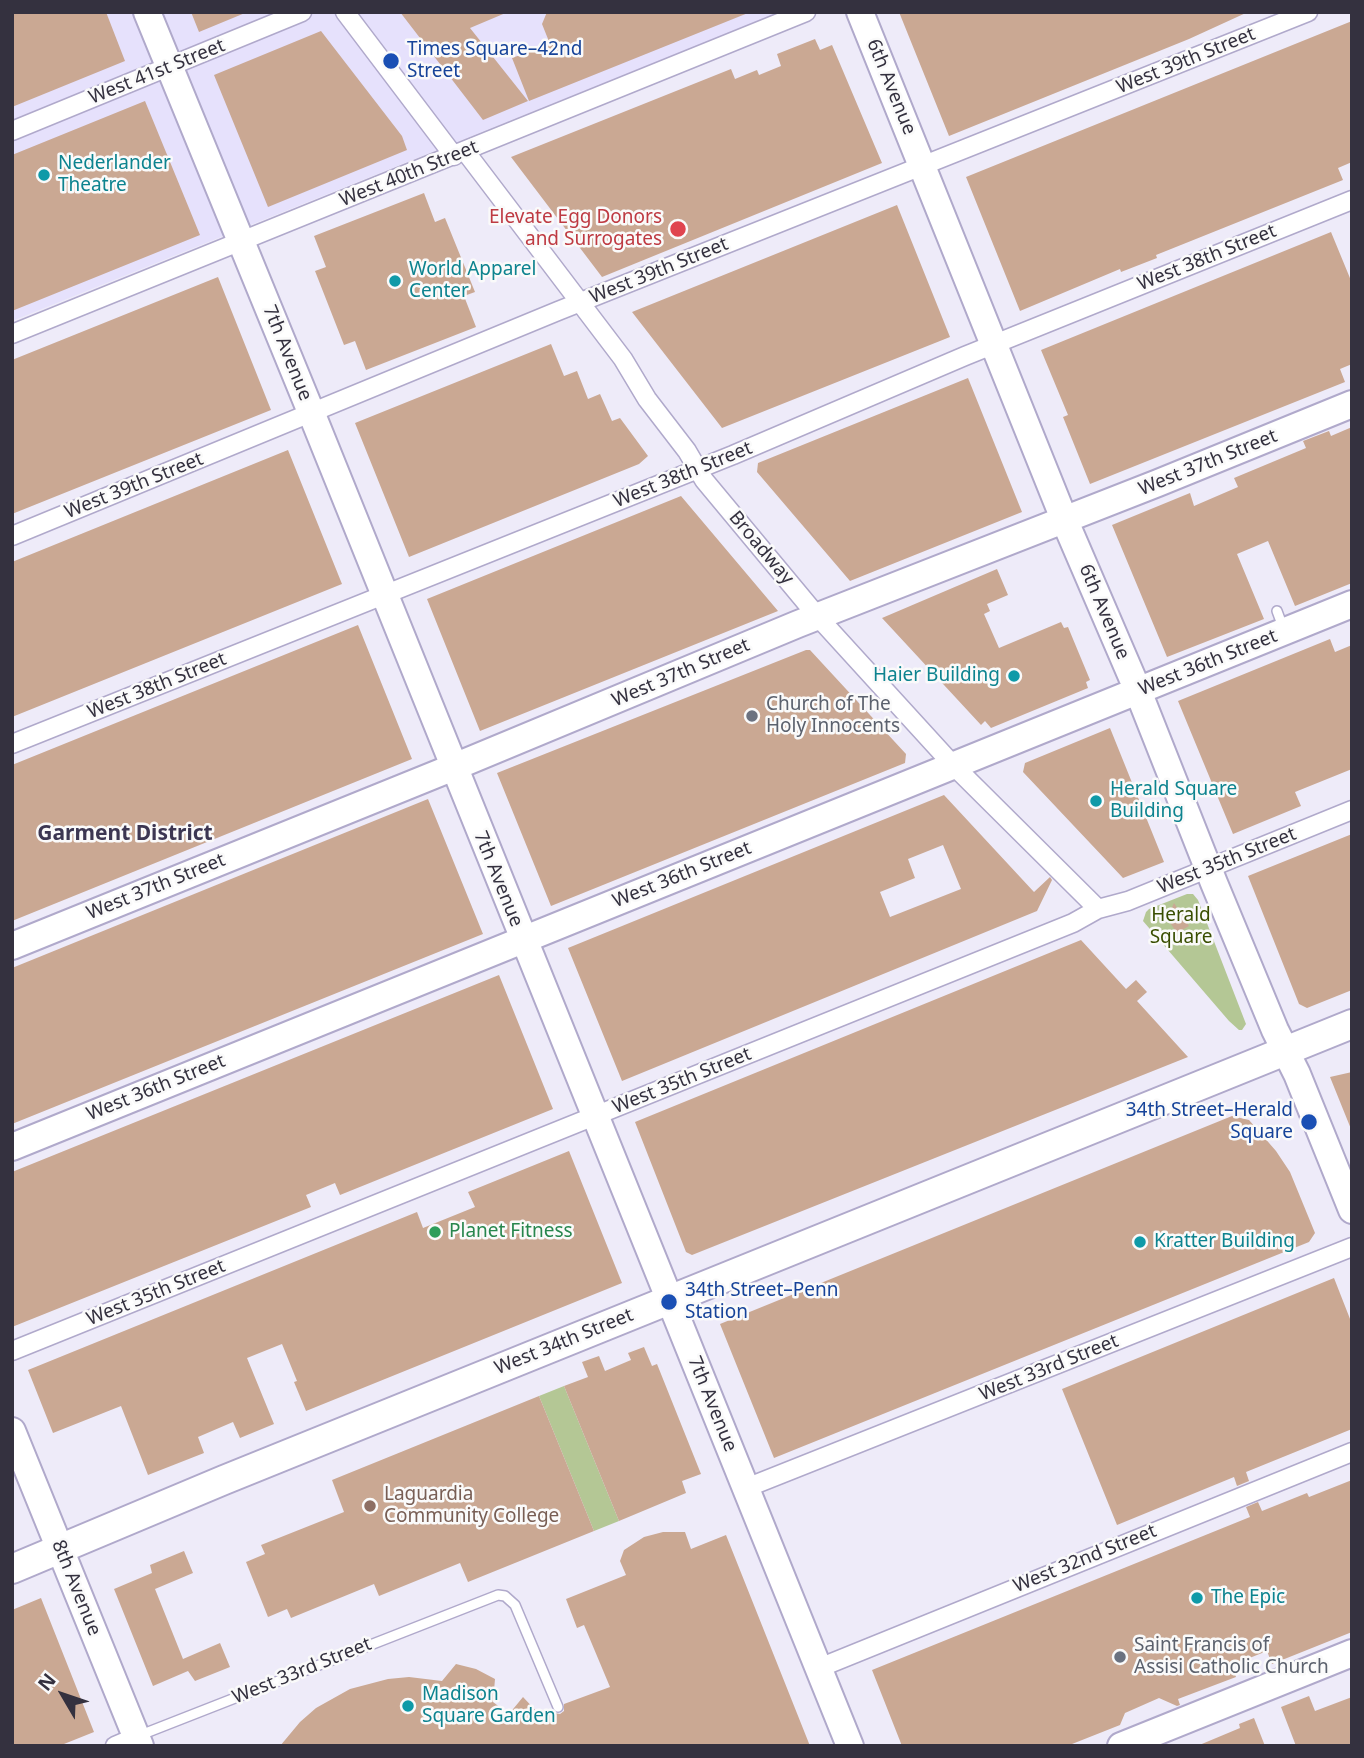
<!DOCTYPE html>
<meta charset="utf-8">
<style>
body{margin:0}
#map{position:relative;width:1364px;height:1758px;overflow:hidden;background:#eeebf9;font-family:"Noto Sans",sans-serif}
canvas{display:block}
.frame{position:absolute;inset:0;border:14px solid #34313f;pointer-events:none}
.north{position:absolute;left:28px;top:1660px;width:70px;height:70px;-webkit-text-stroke:5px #fafafa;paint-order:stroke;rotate:309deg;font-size:19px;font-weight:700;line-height:28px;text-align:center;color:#34313f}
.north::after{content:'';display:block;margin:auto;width:24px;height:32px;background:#34313f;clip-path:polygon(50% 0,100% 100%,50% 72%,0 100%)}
</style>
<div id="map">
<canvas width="1364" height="1758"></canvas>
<div class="frame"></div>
<div class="north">N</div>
</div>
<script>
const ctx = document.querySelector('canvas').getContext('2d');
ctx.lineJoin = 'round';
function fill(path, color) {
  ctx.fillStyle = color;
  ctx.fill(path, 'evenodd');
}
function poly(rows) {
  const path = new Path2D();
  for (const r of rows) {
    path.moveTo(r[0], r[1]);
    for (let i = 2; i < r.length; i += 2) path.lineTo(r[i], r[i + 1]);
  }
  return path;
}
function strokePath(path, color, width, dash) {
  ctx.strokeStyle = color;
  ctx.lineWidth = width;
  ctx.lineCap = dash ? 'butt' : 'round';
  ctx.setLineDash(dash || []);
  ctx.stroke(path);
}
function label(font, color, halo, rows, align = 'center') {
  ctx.font = font + ' "Noto Sans",sans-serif';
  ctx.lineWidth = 5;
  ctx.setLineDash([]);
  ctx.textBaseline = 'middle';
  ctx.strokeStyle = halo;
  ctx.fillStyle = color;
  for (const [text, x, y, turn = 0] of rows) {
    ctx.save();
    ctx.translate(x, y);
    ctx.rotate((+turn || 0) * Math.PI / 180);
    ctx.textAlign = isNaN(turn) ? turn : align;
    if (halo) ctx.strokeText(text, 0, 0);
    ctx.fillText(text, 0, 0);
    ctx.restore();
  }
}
const built = poly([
 [12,12,780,12,12,321]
]);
const green = poly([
 [1187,894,1193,894,1198,900,1246,1024,1242,1030,1239,1030,1229,1021,1143,921,1146,912,1149,909],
 [564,1386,619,1521,594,1531,539,1396]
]);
const building = poly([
 [12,12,106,12,125,61,12,107],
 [191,12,245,12,245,13,199,32],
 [400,12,508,12,470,28,528,101,483,120],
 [547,12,748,12,748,13,529,101,512,58,550,44,542,24],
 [899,12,1248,12,1189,39,949,136],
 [1352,21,1352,162,1338,168,1343,180,1156,255,1157,258,1121,272,1120,269,1020,311,966,177],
 [321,31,402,136,407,150,268,207,214,75],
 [815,39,820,50,832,45,882,163,602,277,511,157,731,69,735,79,757,70,759,75,781,66,777,54],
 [145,101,200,235,12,311,12,155],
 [424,193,435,222,445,218,475,292,464,296,476,327,366,370,355,341,344,345,315,271,326,267,314,236],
 [897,205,950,337,722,428,632,312],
 [1331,232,1352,283,1352,364,1340,369,1345,382,1090,484,1063,417,1068,415,1041,350],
 [218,277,271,410,12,514,12,360],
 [551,344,564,376,577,371,588,399,600,394,612,421,620,418,648,456,639,464,409,557,355,423],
 [968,378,1022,512,850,581,757,472,758,463],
 [1352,427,1352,583,1295,606,1268,541,1237,554,1264,619,1167,657,1112,525,1190,493,1194,506,1238,487,1234,478,1306,448,1303,441,1329,431,1331,436],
 [288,450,342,584,12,717,12,562],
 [681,496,778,611,480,731,427,599],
 [997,569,1008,595,987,604,990,611,984,614,999,648,1061,622,1064,628,1068,627,1090,680,1086,682,1088,688,991,728,985,721,981,725,882,618],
 [358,625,412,759,12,921,12,765],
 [1330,639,1335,652,1352,645,1352,769,1295,792,1301,806,1233,834,1178,701],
 [806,650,810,650,906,754,905,763,551,906,497,773],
 [1110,728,1164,862,1123,878,1023,772,1025,763],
 [944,795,1034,892,1050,877,1052,880,1037,911,622,1081,568,948],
 [943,845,961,889,890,917,880,892,915,878,908,859],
 [428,799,483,934,12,1124,12,968],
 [1352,834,1352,990,1307,1008,1299,1004,1248,876],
 [1174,903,1189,926,1177,933,1167,918],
 [1081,940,1126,989,1136,980,1147,992,1137,1001,1188,1057,692,1255,686,1252,635,1122],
 [499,975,553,1109,340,1195,335,1183,306,1195,311,1207,12,1327,12,1172],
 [1352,1072,1352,1128,1351,1129,1330,1077],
 [1232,1116,1249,1120,1276,1151,1290,1172,1315,1233,1309,1242,774,1458,720,1324],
 [569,1151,622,1283,306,1411,294,1382,297,1381,282,1344,247,1358,274,1424,240,1438,233,1422,198,1437,204,1453,148,1475,121,1406,53,1433,28,1370,417,1212,423,1228,475,1207,468,1192],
 [1334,1278,1352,1324,1352,1429,1246,1472,1249,1481,1237,1486,1234,1477,1117,1525,1062,1389],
 [644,1347,652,1366,657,1364,701,1474,682,1481,686,1493,619,1521,564,1386,588,1377,582,1362,599,1356,605,1371,631,1360,628,1353],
 [539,1396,594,1531,468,1582,460,1563,379,1596,374,1584,291,1618,287,1609,268,1617,246,1562,265,1554,261,1545,344,1512,332,1480],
 [1352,1480,1352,1632,1272,1664,1267,1651,1232,1665,1236,1677,1178,1699,1180,1705,1177,1706,1159,1698,1125,1713,1120,1725,1067,1746,902,1746,872,1670,1250,1517,1246,1507,1258,1502,1262,1511,1307,1493,1309,1497],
 [663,1532,685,1532,691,1549,726,1535,810,1746,280,1746,300,1722,316,1708,350,1689,388,1679,409,1677,442,1681,456,1664,476,1669,495,1679,493,1702,509,1714,523,1697,540,1715,552,1710,554,1713,560,1714,564,1711,564,1704,610,1687,584,1625,577,1628,566,1599,626,1575,620,1561,624,1550,644,1537],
 [184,1551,193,1573,155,1589,183,1659,220,1643,230,1667,195,1681,188,1671,153,1686,114,1589,152,1573,150,1565],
 [41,1598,94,1732,59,1746,12,1746,12,1610],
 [1309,1696,1315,1711,1352,1697,1352,1746,1296,1746,1281,1707],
 [1254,1718,1265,1746,1197,1746,1240,1728,1239,1724]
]);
const lane = poly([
 [1277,611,1284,630],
 [138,1736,498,1595,505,1596,515,1605,558,1707]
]);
const street = poly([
 [345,12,454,156],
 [12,131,302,12],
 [465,151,623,359,647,399,687,451,704,480,818,617,953,765,1098,909],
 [12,334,806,12],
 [12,536,558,311,1308,12],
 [12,744,733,455,965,356,1352,200],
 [12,1351,1073,923,1098,909,1128,901,1352,810],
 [746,1488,1352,1247],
 [819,1668,1352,1452],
 [115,1746,136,1737]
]);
const secondary = poly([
 [147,12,311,412,850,1746],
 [860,12,1064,519,1138,691,1214,883,1275,1030,1297,1074,1352,1210],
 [12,946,454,767,798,624,1158,483,1352,404],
 [12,1147,1352,604],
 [12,1431,140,1746],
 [1121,1746,1352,1653]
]);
const primary = poly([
 [12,1569,224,1480,1352,1024]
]);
const markers = [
 [391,61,9,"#1a4fb4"],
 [44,175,7,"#0f9aa8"],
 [678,229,9,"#e0444e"],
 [395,281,7,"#0f9aa8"],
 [1014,676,7,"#0f9aa8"],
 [752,716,7,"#6b7280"],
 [1096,801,7,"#0f9aa8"],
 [1309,1122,9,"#1a4fb4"],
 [435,1232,7,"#2e9e5b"],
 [1140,1242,7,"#0f9aa8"],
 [669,1302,9,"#1a4fb4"],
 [370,1506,7,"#8d6e63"],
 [1197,1598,7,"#0f9aa8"],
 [1120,1657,7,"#6b7280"],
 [408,1706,7,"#0f9aa8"]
];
const transitNames = [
 ["Times Square–42nd",407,50],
 ["Street",407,72],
 ["34th Street–Herald",1293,1111,"right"],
 ["Square",1293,1133,"right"],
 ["34th Street–Penn",685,1291],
 ["Station",685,1313]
];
const streetNames = [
 ["West 39th Street",1186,61,-22],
 ["West 41st Street",157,72,-22],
 ["6th Avenue",891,87,68],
 ["West 40th Street",409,174,-22],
 ["West 38th Street",1207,258,-22],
 ["West 39th Street",659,271,-22],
 ["7th Avenue",287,353,68],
 ["West 37th Street",1208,463,-22],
 ["West 38th Street",683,475,-22],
 ["West 39th Street",134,486,-22],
 ["Broadway",761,548,50],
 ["6th Avenue",1104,612,67],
 ["West 36th Street",1208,663,-22],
 ["West 37th Street",681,673,-23],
 ["West 38th Street",157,686,-22],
 ["West 35th Street",1227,861,-22],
 ["West 36th Street",682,875,-22],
 ["7th Avenue",498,879,68],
 ["West 37th Street",156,887,-22],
 ["West 35th Street",682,1081,-22],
 ["West 36th Street",156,1088,-22],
 ["West 35th Street",156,1293,-22],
 ["West 34th Street",564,1342,-22],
 ["West 33rd Street",1049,1368,-22],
 ["7th Avenue",712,1404,68],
 ["West 32nd Street",1085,1559,-22],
 ["8th Avenue",76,1588,68],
 ["West 33rd Street",302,1671,-22]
];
const cultureNames = [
 ["Nederlander",58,164],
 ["Theatre",58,186],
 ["World Apparel",409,270],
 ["Center",409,292],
 ["Haier Building",1000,676,"right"],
 ["Herald Square",1110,790],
 ["Building",1110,812],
 ["Kratter Building",1154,1242],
 ["The Epic",1211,1598],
 ["Madison",422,1695],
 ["Square Garden",422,1717]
];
const healthNames = [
 ["Elevate Egg Donors",662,218],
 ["and Surrogates",662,240]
];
const worshipNames = [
 ["Church of The",766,705],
 ["Holy Innocents",766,727],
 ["Saint Francis of",1134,1646],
 ["Assisi Catholic Church",1134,1668]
];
const parkNames = [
 ["Herald",1181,916],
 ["Square",1181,938]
];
const leisureNames = [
 ["Planet Fitness",449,1232]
];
const educationNames = [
 ["Laguardia",384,1495],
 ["Community College",384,1517]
];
const neighbourhoodNames = [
 ["Garment District",125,834]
];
fill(built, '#e6e1fc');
fill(green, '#b4c795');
fill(building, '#caa893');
strokePath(lane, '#b0a9cb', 12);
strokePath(street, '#b0a9cb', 21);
strokePath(secondary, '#b0a9cb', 30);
strokePath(primary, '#b0a9cb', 32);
strokePath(lane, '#fff', 9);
strokePath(street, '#fff', 18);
strokePath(secondary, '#fff', 26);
strokePath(primary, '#fff', 28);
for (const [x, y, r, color] of markers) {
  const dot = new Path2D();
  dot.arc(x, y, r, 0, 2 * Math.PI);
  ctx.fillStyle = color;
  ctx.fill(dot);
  strokePath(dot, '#fafafa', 2.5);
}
label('19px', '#164399', '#fafafa', transitNames, 'left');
label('19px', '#34313f', '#fafafa', streetNames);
label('19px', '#0d838f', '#fafafa', cultureNames, 'left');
label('19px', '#be3a42', '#fafafa', healthNames, 'right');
label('19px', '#5b616d', '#fafafa', worshipNames, 'left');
label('19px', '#394e00', '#fafafa', parkNames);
label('19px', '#27864d', '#fafafa', leisureNames, 'left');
label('19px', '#785e54', '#fafafa', educationNames, 'left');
label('bold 21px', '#3c3652', '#fafafa', neighbourhoodNames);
</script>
